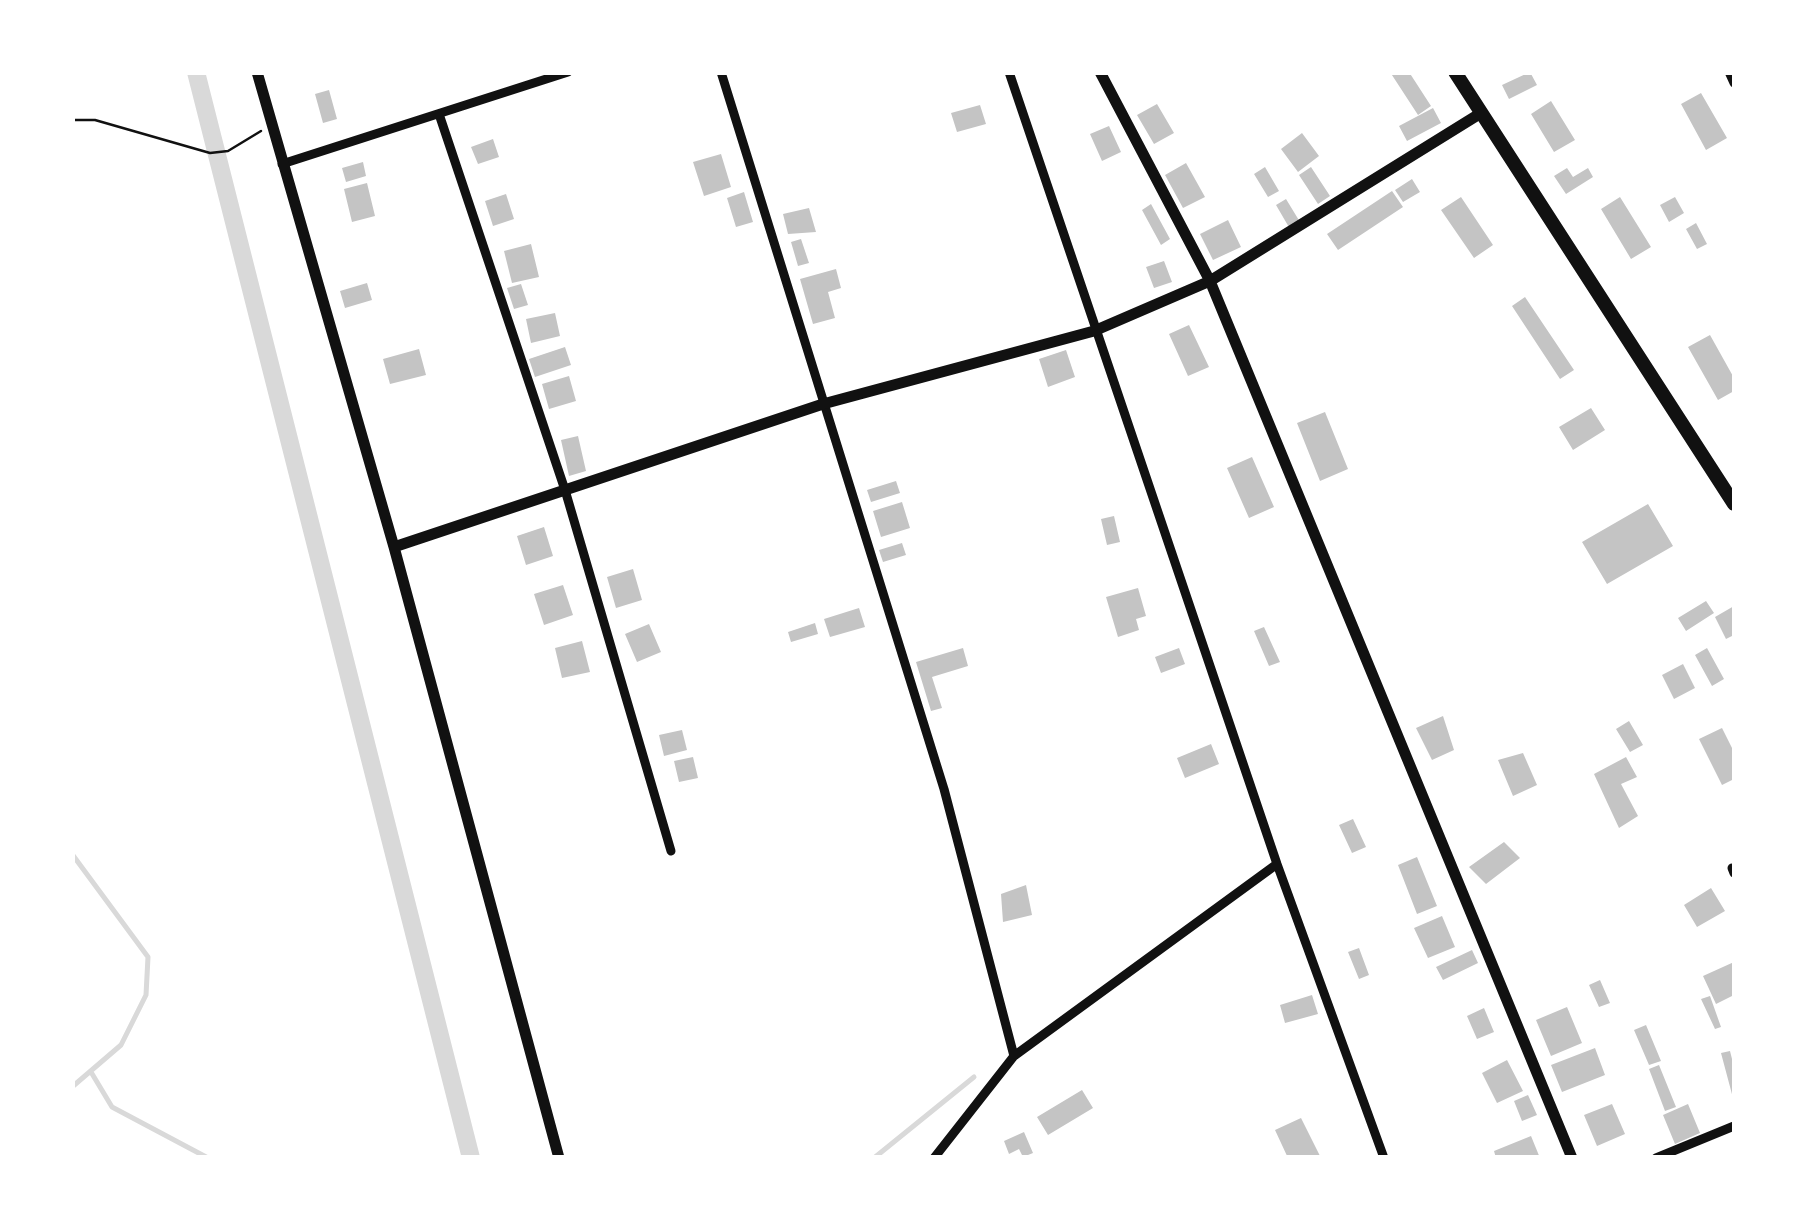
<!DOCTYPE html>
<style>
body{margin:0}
#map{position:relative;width:1807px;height:1230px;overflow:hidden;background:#fff;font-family:"PT Sans Narrow",sans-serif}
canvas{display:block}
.frame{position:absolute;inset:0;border:75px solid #fff;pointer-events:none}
</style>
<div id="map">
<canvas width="1807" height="1230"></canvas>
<div class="frame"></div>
</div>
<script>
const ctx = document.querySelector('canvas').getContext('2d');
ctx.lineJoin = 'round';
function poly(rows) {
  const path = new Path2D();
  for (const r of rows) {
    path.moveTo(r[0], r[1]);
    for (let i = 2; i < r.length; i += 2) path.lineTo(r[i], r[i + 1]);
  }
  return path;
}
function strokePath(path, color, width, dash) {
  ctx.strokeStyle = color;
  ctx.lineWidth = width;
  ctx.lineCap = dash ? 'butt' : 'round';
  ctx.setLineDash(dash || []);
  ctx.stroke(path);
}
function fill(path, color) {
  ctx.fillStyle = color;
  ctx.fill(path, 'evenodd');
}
const stream = poly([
 [72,854,148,957,146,995,121,1045,72,1087],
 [91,1072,112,1107,208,1158],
 [874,1158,974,1077]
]);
const canal = poly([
 [196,72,471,1158]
]);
const building = poly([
 [1390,72,1409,72,1431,106,1418,115],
 [1530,72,1537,85,1509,99,1502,85],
 [329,90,337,119,323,123,315,94],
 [1701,93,1727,138,1706,150,1681,104],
 [1551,101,1575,140,1554,152,1531,114],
 [1157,104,1174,133,1154,144,1137,115],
 [980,105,986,124,957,132,951,113],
 [1433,108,1441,123,1407,141,1399,126],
 [1109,126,1121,152,1102,161,1090,134],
 [1302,133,1319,156,1298,172,1281,149],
 [493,139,499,157,478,164,471,147],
 [721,154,731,187,704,196,693,162],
 [363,162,366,176,346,182,342,168],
 [1186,163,1205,197,1183,208,1165,175],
 [1265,167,1279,191,1268,197,1254,174],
 [1311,167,1330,196,1318,204,1299,175],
 [1567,168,1573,177,1588,168,1593,177,1566,194,1554,176],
 [1412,179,1420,192,1403,202,1395,190],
 [367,183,375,216,352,222,344,189],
 [1392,191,1403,207,1338,250,1327,234],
 [744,192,753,222,736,227,727,198],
 [506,194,514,219,493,226,485,201],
 [1461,197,1493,245,1474,258,1441,210],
 [1620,197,1651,247,1631,259,1601,209],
 [1675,197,1684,213,1669,222,1660,205],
 [1286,199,1300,222,1290,229,1276,205],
 [1151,204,1170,239,1161,245,1142,210],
 [809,208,816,232,788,234,783,214],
 [1228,220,1241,247,1213,260,1200,234],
 [1696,223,1707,244,1697,249,1686,229],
 [801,239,809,263,798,266,791,242],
 [531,244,539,277,512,283,504,251],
 [1164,261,1172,282,1154,288,1146,267],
 [836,269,841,288,828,292,835,318,813,324,800,279],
 [367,283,372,300,345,308,340,291],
 [521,284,528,305,514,309,507,288],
 [1525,297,1574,370,1560,379,1512,306],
 [555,313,560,336,531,343,526,319],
 [1189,325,1209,367,1188,376,1169,334],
 [1710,335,1734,378,1734,391,1718,400,1688,347],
 [565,347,571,365,535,377,529,359],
 [419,349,426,375,390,384,383,359],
 [1066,350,1075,377,1048,387,1039,359],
 [569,376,576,401,549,409,542,384],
 [1591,408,1605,430,1573,450,1559,427],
 [1325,412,1348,469,1320,481,1297,423],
 [578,436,586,471,569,476,561,440],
 [1252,457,1274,507,1249,518,1227,468],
 [896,481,900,493,871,502,867,490],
 [902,502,910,528,881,537,873,511],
 [1648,504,1673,546,1607,584,1582,542],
 [1114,516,1120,542,1107,545,1101,519],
 [544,527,553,556,526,565,517,536],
 [902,543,906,555,883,562,879,550],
 [633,569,642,600,616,608,607,577],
 [563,585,573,615,544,625,534,594],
 [1138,588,1146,616,1136,619,1139,630,1118,637,1106,597],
 [1706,601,1714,613,1686,631,1678,618],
 [1734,606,1734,635,1726,639,1715,617],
 [859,608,865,627,830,637,824,619],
 [815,623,818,634,791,642,788,632],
 [649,624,661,652,637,662,625,634],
 [1264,627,1280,662,1269,666,1254,631],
 [582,641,590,672,562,678,555,648],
 [963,648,968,666,932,677,942,708,931,711,916,662],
 [1179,648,1185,664,1161,673,1155,657],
 [1707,648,1724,679,1712,686,1695,655],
 [1683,664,1695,688,1674,699,1662,675],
 [1443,716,1454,750,1432,760,1416,728],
 [1629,721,1643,745,1630,752,1616,729],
 [1722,728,1734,752,1734,779,1722,785,1699,739],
 [682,730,687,750,664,756,659,735],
 [1211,744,1219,764,1185,778,1177,758],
 [1523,753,1537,785,1513,796,1498,760],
 [693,757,698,778,679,782,674,761],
 [1626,757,1637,777,1621,784,1638,816,1619,828,1594,774],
 [1353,819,1366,847,1352,853,1339,825],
 [1504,842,1520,858,1486,884,1469,867],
 [1417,857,1437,906,1417,914,1398,865],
 [1026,885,1032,915,1003,922,1001,894],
 [1711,888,1725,911,1697,927,1684,905],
 [1442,916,1455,947,1428,958,1414,928],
 [1359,948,1369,975,1359,979,1348,952],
 [1472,950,1478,963,1443,980,1436,967],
 [1734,962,1734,995,1716,1004,1703,976],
 [1600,980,1610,1003,1599,1007,1589,985],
 [1312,995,1318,1014,1285,1023,1280,1005],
 [1710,996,1721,1027,1715,1029,1701,999],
 [1567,1007,1582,1043,1551,1056,1536,1020],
 [1484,1008,1494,1032,1477,1039,1467,1016],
 [1646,1025,1661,1061,1649,1065,1634,1030],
 [1595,1048,1605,1075,1562,1092,1551,1065],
 [1730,1051,1734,1067,1733,1098,1721,1053],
 [1507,1060,1523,1091,1497,1103,1482,1073],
 [1659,1065,1676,1107,1665,1111,1649,1069],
 [1082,1090,1093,1108,1048,1135,1037,1117],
 [1528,1095,1537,1115,1522,1121,1514,1101],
 [1612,1104,1625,1134,1597,1146,1584,1115],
 [1688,1104,1700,1133,1675,1144,1663,1115],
 [1301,1118,1321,1158,1288,1158,1275,1130],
 [1024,1132,1033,1153,1023,1157,1019,1149,1009,1154,1004,1141],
 [1531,1136,1540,1158,1496,1158,1494,1151]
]);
const path = poly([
 [72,120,95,120,210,153,228,151,261,131]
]);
const minor = poly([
 [721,72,944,789,1014,1056],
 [1009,72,1277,864,1384,1158],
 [1729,72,1734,83],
 [439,114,565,490,671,851],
 [282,164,568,72],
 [1732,868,1734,873],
 [934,1158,1014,1056,1277,864],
 [1656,1158,1734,1126]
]);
const tertiary = poly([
 [257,72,394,547,559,1158],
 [1100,72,1210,281,1572,1158],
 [394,547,823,404,1094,331,1210,281,1481,113]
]);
const primary = poly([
 [1455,72,1734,504]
]);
strokePath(stream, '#d9d9d9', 5);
strokePath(canal, '#d9d9d9', 18);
fill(building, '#c4c4c4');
strokePath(path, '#111', 2.5);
strokePath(minor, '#111', 9);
strokePath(tertiary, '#111', 11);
strokePath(primary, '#111', 14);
</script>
